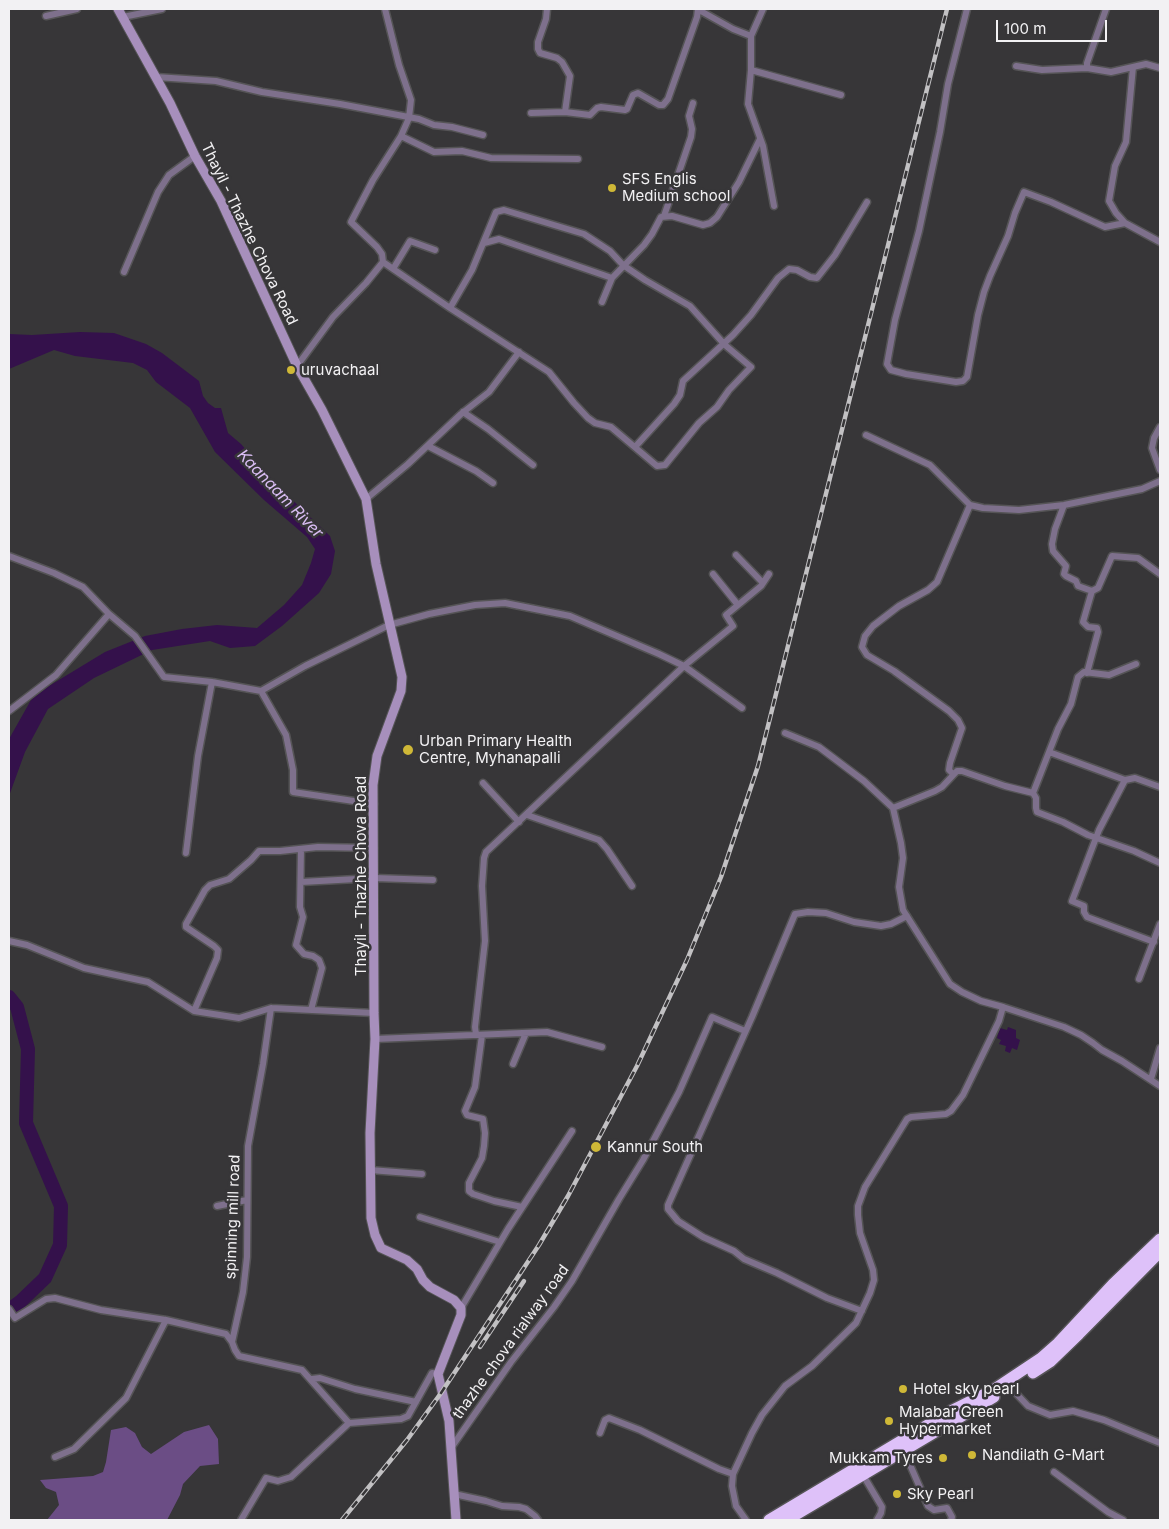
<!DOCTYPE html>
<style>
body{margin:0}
#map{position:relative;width:1169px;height:1529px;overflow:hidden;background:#373638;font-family:Inter,sans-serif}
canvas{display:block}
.frame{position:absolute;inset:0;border:10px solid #f2f1f3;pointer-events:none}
.scale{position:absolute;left:996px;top:20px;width:111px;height:22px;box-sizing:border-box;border:2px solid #f2f1f3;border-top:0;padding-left:6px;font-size:15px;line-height:18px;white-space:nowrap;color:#f2f1f3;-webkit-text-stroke:4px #373638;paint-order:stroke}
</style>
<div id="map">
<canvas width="1169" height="1529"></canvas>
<div class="frame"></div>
<div class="scale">100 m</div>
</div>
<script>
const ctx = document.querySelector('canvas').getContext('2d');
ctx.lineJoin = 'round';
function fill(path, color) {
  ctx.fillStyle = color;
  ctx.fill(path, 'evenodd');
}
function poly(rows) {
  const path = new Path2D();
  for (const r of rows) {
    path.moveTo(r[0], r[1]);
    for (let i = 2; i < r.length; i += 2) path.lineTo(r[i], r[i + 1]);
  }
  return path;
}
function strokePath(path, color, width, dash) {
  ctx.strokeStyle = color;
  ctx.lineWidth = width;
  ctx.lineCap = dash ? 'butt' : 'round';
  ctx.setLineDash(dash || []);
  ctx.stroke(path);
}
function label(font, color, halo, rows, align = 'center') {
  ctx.font = font + ' Inter,sans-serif';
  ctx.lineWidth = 5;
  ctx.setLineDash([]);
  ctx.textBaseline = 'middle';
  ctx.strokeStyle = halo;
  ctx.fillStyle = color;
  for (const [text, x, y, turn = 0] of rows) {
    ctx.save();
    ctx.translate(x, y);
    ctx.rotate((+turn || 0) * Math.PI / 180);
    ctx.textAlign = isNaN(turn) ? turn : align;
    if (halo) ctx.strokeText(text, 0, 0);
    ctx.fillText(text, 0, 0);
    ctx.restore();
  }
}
const green = poly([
 [209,1425,218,1439,219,1464,200,1466,183,1484,180,1495,167,1520,47,1520,59,1505,56,1492,46,1488,40,1480,93,1476,103,1472,106,1462,111,1430,126,1427,135,1433,142,1447,151,1454,184,1432]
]);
const water = poly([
 [80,332,114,333,146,344,162,353,199,381,203,396,208,403,215,408,221,408,228,433,241,444,278,486,330,536,335,551,331,574,319,593,282,626,255,646,230,648,210,641,152,650,94,678,48,709,25,752,9,796,9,739,31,700,49,686,105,652,145,636,182,629,217,625,257,628,284,605,302,585,311,563,315,549,307,537,264,500,215,452,190,408,156,382,147,370,133,363,75,356,54,350,9,369,9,334,32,335],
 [1008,1027,1016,1030,1016,1038,1020,1040,1017,1050,1012,1048,1010,1053,1005,1051,1006,1046,999,1044,1001,1040,997,1038,1000,1028,1007,1030]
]);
const river = poly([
 [9,997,17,1007,28,1049,26,1123,61,1206,60,1245,45,1278,20,1302,9,1310]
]);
const street = poly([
 [385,9,399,65,411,100,409,118,401,136,434,152,462,151,491,158,578,159],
 [547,9,546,19,538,42,538,49,540,53,557,58,562,62,570,76,565,112],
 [763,9,751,36,751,70,748,104,763,146,774,206],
 [967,9,948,84,940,132,919,231,895,320,887,364,891,370,906,374,956,382,963,381,967,377,978,315,984,292,990,276,1008,236,1015,213,1024,192,1051,202,1105,227,1125,223,1160,242],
 [699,10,733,29,751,36],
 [46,16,77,9],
 [123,17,162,9],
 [1016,66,1042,70,1087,68,1111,72,1146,64,1160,68],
 [1087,68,1087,63,1106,9],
 [751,70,841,95],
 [156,77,216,81,262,92,340,104,419,119,434,125,452,127,483,135],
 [531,113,565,112,590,115,597,108,601,107,625,110,627,109,633,95,638,93,659,105,663,105,668,99,697,17,698,9],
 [401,136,373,180,351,222,377,247,382,254,383,262,450,308,549,372,574,403,588,418,595,423,611,427,657,466,665,465,699,423,717,407,729,390,751,367,725,345,690,306,645,280,623,265,610,251,584,234,504,210,496,212,472,270,450,308],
 [664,216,691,137,692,129,689,116,693,103],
 [1125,223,1116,213,1109,201,1115,166,1126,142,1133,67],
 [484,243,499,239,612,278],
 [393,269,410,241,435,250],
 [124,272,158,192,169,175,195,156],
 [602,302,612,278,644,245,652,234,661,217,672,216,703,225,710,223,717,217,739,182,760,139],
 [297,366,333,317,366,283,383,262],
 [463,412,488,429,533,465],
 [1160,427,1154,438,1152,448,1160,470],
 [866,435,930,465,970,505,983,508,1019,510,1064,505,1142,489,1160,481],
 [428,446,476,471,493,483],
 [635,447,674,404,680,395,683,381,733,335,751,315,778,278,789,269,797,270,810,277,817,278,835,255,867,202],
 [366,499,408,464,461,414,489,392,519,352],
 [1064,505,1055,529,1052,544,1053,551,1066,566,1064,574,1066,576,1076,581,1078,586,1092,591,1098,588,1112,556,1138,558,1160,574],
 [736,555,763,583],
 [9,556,54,573,83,587,109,614,135,636,164,677,212,682,261,691,305,666,389,625,429,614,475,605,505,603,570,616,659,654,684,666,742,708],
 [713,574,738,605],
 [1087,673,1098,632,1097,628,1088,627,1083,622,1092,591],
 [261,691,286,735,293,770,293,792,374,804],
 [9,711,56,675,109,614],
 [785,733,819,747,864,781,893,808],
 [1049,752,1125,780],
 [953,774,949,770,950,763,962,728,958,720,949,711,894,671,867,655,862,647,865,636,873,626,899,606,928,590,937,582,970,505],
 [483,783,519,822],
 [1033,793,1058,729,1071,704,1078,677,1084,672,1109,675,1136,664],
 [527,815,599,840,607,849,632,886],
 [301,849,300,907,303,917,296,945,304,954,313,956,319,960,322,968,311,1010],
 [186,853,198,756,212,682],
 [301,882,375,878,433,880],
 [9,941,27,945,84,968,148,982,194,1011,239,1018,271,1008,374,1013],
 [1154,942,1087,917,1084,912,1084,906,1072,901,1099,830,1125,780,1135,778,1160,787],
 [1139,979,1160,924],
 [1003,1007,981,1001,962,992,950,984,903,910,899,887,903,858,901,843,893,808,935,791,942,787,957,771,962,771,1005,786,1033,793,1036,798,1036,808,1037,812,1063,822,1088,835,1134,851,1160,863],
 [271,1008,263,1064,248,1146,247,1257,243,1292,232,1342,235,1350,239,1356,302,1370,349,1423,401,1419,408,1416,432,1373,438,1374],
 [194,1011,217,958,218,950,214,946,186,927,186,924,205,890,210,885,229,879,251,860,259,851,280,851,318,847,374,848],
 [476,1035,475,1027,485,941,482,886,484,858,486,852,684,666,733,626,726,615,761,586,769,574],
 [482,1035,475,1087,465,1111,467,1115,483,1119,485,1133,484,1146,482,1158,469,1183,469,1191,473,1194,494,1201,522,1207],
 [375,1039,547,1032,602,1047],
 [513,1064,526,1033],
 [1151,1079,1160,1048],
 [370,1170,422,1174],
 [217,1206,247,1200],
 [420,1217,500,1242],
 [461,1308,508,1229,572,1131],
 [9,1309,15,1318,46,1299,55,1298,101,1310,166,1320,226,1334,232,1342],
 [862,1311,827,1298,777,1273,744,1259,734,1251,703,1237,678,1221,668,1209,668,1205,752,1017,795,914,808,912,826,913,854,922,881,926,891,924,907,916],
 [312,1380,312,1379,320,1378,355,1389,416,1402],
 [1010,1387,1028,1406,1050,1415,1073,1411,1104,1420,1160,1443],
 [600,1433,605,1420,609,1418,640,1430,719,1469,733,1474],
 [451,1448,511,1362,554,1307,572,1281,619,1199,643,1160,679,1092,712,1017,745,1031],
 [904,1451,928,1506,934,1510,947,1508,952,1517,951,1520],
 [55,1457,74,1449,126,1398,166,1320],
 [1054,1472,1108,1512,1123,1520],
 [863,1475,882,1507,881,1513,877,1520],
 [454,1494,486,1501,502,1506,519,1507,526,1509,535,1516,538,1520],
 [241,1520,266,1478,278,1481,291,1477,349,1423],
 [746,1520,736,1506,732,1486,733,1474,752,1433,762,1415,785,1386,812,1366,856,1323,870,1293,874,1280,873,1270,860,1233,858,1215,858,1206,865,1187,907,1119,911,1117,946,1114,951,1111,963,1095,999,1021,1003,1007,1064,1027,1081,1035,1093,1043,1102,1050,1122,1061,1160,1086]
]);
const secondary = poly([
 [118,9,170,103,195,156,221,201,297,366,322,410,366,499,376,564,402,677,401,691,377,756,373,785,374,1013,375,1039,370,1133,371,1218,375,1235,381,1248,407,1260,417,1269,423,1280,430,1287,454,1300,461,1308,461,1315,438,1374,449,1421,456,1520]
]);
const highway = poly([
 [1033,1373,1050,1362,1079,1334,1160,1252],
 [769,1520,951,1411,993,1390,1041,1358,1058,1343,1113,1284,1160,1239],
 [787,1520,994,1397]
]);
const rail = poly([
 [480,1347,524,1281],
 [342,1520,407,1440,441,1393,539,1245,568,1196,637,1066,687,960,721,877,758,766,947,9]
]);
const markers = [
 [612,188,5,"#cfb837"],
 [291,370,5,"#cfb837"],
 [408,750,6,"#cfb837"],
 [596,1147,6,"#cfb837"],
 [903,1389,5,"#cfb837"],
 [889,1421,5,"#cfb837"],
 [972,1455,5,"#cfb837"],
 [943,1458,5,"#cfb837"],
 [897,1494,5,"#cfb837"]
];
const poiNames = [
 ["SFS Englis",622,179],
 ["Medium school",622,196],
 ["uruvachaal",301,370],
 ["Urban Primary Health",419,741],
 ["Centre, Myhanapalli",419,758],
 ["Kannur South",607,1147],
 ["Hotel sky pearl",913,1389],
 ["Malabar Green",899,1412],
 ["Hypermarket",899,1429],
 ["Nandilath G-Mart",982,1455],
 ["Mukkam Tyres",933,1458,"right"],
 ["Sky Pearl",907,1494]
];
const streetNames = [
 ["Thayil - Thazhe Chova Road",249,234,64],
 ["Thayil - Thazhe Chova Road",361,876,-90],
 ["spinning mill road",233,1217,-88],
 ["thazhe chova rialway road",511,1342,-54]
];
const waterNames = [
 ["Kaanaam River",280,494,46]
];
fill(green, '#6b4d85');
fill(water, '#34114b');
strokePath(river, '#34114b', 14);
strokePath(street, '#555456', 9);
strokePath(secondary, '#555456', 11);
strokePath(highway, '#555456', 14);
strokePath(street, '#7e708c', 6);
strokePath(secondary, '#a78fbc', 9);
strokePath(highway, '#dec1f9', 11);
strokePath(rail, '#c2c1c3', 4.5);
strokePath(rail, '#373638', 2.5, [8]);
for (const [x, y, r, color] of markers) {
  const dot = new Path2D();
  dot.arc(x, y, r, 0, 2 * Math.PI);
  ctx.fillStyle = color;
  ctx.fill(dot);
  strokePath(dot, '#373638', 2);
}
label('15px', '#f2f1f3', '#373638', poiNames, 'left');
label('15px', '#f2f1f3', '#373638', streetNames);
label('italic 16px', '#d9bdf3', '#373638', waterNames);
</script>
